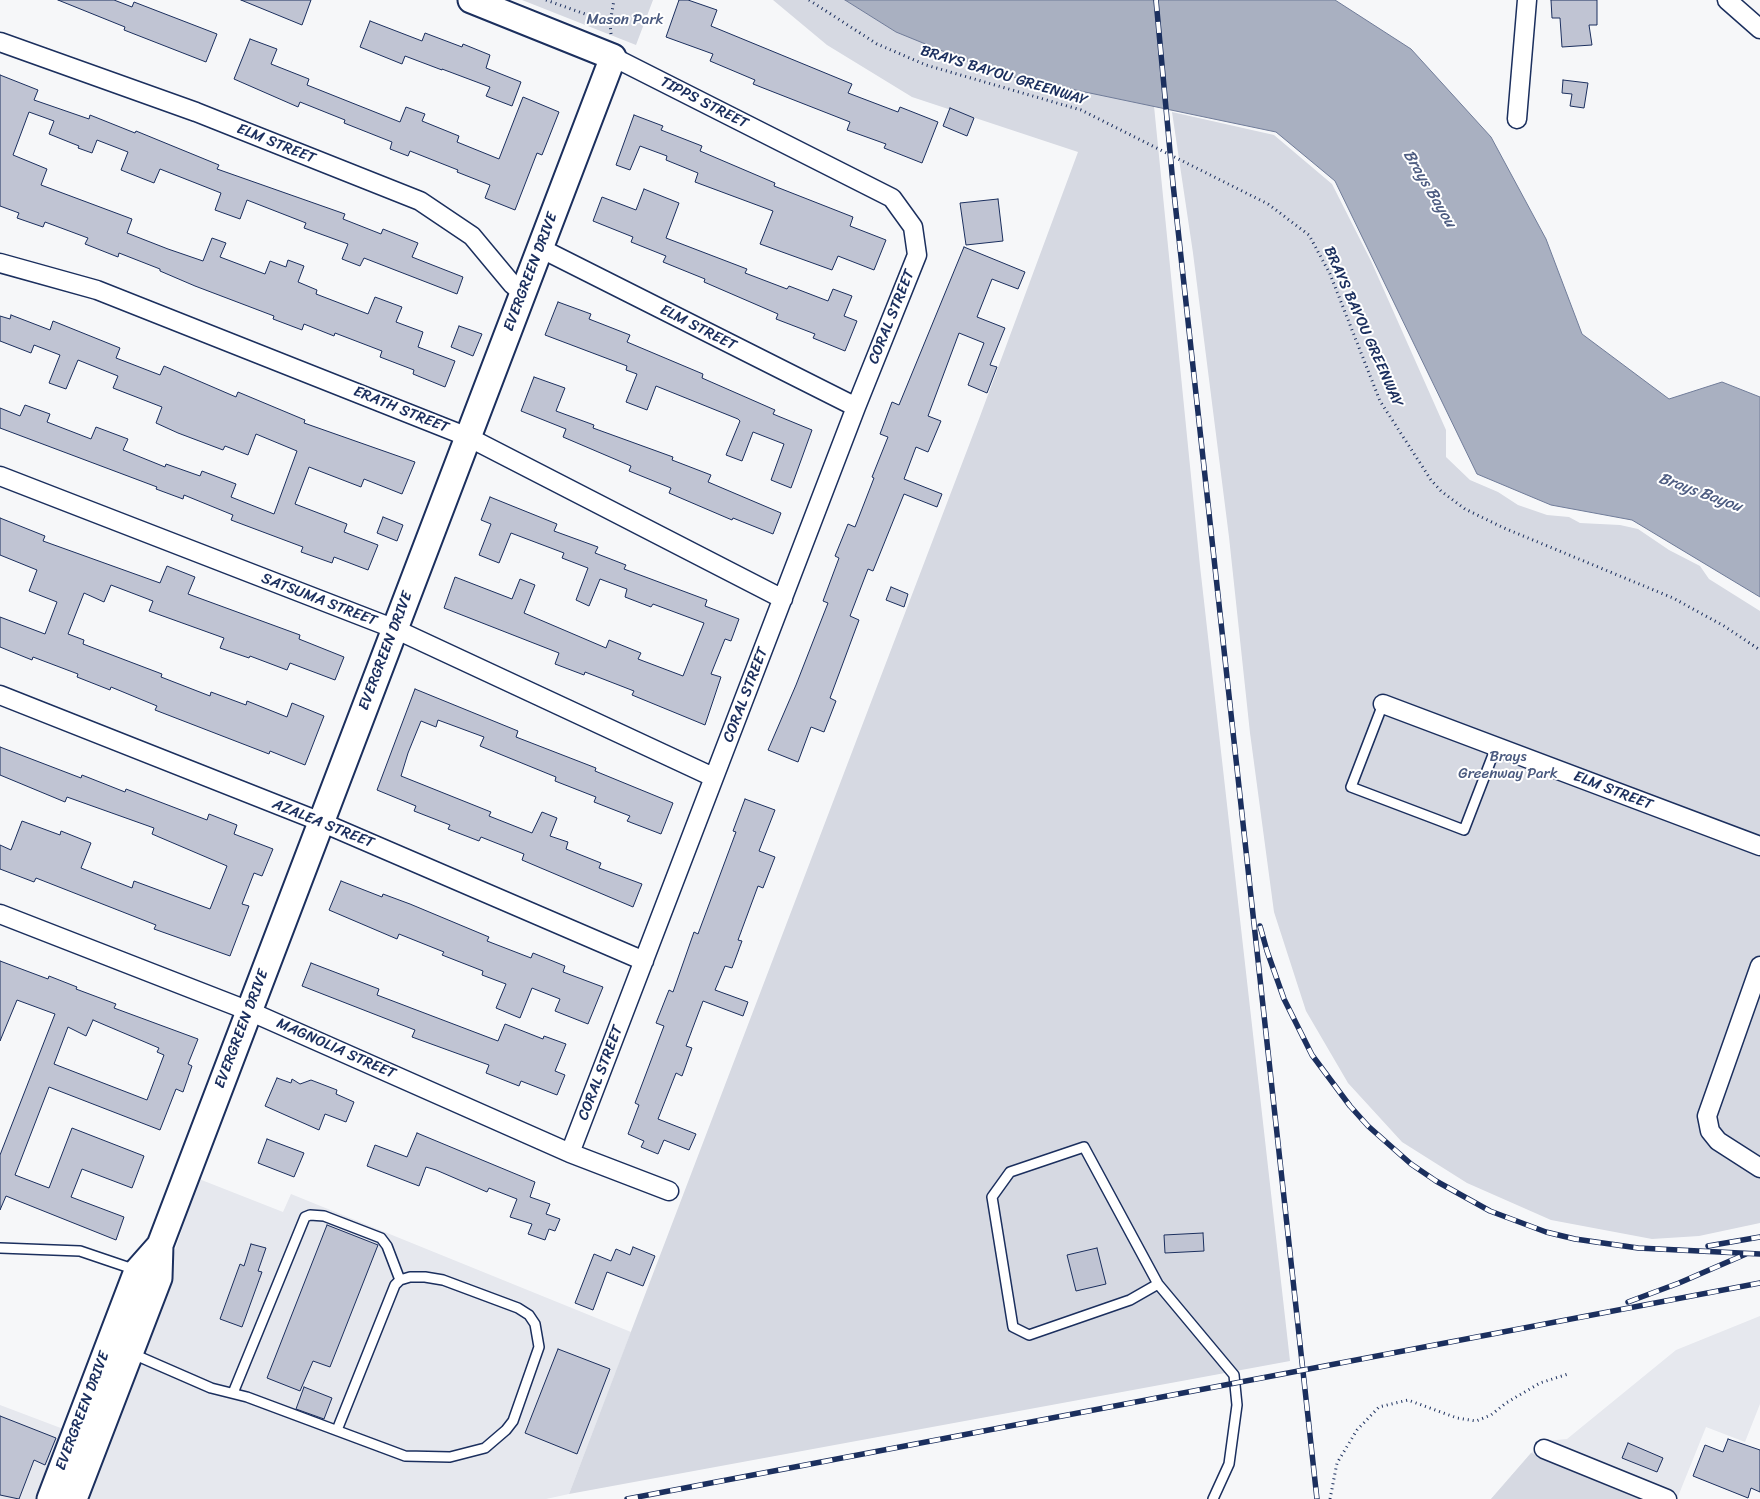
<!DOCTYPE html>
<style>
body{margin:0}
canvas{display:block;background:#f6f7f9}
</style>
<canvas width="1760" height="1499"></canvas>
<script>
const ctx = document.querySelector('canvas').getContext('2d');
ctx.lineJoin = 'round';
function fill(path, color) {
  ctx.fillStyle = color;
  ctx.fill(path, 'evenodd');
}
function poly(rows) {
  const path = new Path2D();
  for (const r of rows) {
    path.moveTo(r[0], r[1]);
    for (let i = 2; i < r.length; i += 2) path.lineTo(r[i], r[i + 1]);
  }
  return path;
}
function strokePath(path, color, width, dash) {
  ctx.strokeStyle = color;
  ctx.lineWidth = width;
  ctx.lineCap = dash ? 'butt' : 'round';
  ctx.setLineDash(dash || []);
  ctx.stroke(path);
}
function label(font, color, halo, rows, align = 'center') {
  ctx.font = font + ' Sriracha,sans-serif';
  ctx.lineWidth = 4;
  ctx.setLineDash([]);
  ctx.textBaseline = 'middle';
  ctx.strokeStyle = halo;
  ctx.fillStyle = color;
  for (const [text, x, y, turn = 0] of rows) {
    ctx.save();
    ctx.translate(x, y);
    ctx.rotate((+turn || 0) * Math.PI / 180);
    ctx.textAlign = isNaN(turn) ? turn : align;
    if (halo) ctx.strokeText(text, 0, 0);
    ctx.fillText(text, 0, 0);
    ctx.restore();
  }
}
const built = poly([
 [199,1179,283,1212,291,1194,631,1332,569,1494,546,1499,88,1499,120,1413],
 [1760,1316,1760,1404,1745,1442,1706,1427,1677,1499,1491,1499,1531,1453,1545,1441,1567,1439,1676,1350],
 [0,1405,66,1430,39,1499,0,1499]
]);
const green = poly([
 [522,0,653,0,636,45],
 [773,0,845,0,896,32,1121,99,1154,106,1200,566,1290,1361,569,1494,979,419,1078,152,912,97,827,45],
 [1172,112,1274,135,1332,184,1371,261,1446,430,1446,457,1470,480,1498,492,1518,505,1547,515,1569,517,1580,523,1620,525,1638,529,1669,550,1700,566,1709,579,1760,611,1760,1223,1699,1236,1652,1239,1551,1220,1467,1183,1402,1142,1348,1083,1306,1011,1274,912,1250,733,1229,537,1193,253],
 [1531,1453,1643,1499,1491,1499]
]);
const water = poly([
 [845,0,1335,0,1411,49,1491,137,1546,239,1582,334,1669,399,1722,382,1760,397,1760,597,1632,520,1551,505,1477,474,1335,181,1276,132,999,74,896,32,845,0]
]);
const building = poly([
 [58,0,114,0,132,7,134,2,217,34,206,62,124,30,125,27,58,0],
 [241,0,311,0,302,25,241,0],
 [679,0,688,0,717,10,711,26,852,84,848,93,898,112,900,107,938,122,922,163,884,148,886,144,847,130,850,122,753,84,755,80,710,61,713,54,666,37,679,0],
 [1551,0,1597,0,1597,25,1589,25,1592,45,1562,47,1560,18,1552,18,1551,0],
 [370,21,422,41,425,33,462,47,463,44,490,55,486,68,521,82,512,106,486,96,490,87,442,69,442,70,405,56,402,64,360,47,370,21],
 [250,39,277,49,271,64,309,79,307,85,400,122,406,107,425,114,422,121,459,136,457,142,499,159,523,97,559,112,542,155,537,153,515,210,485,198,490,185,457,172,458,170,410,151,408,156,390,149,392,142,344,123,345,120,300,102,298,107,234,79,250,39],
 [0,75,38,90,34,100,89,119,90,115,135,133,136,131,219,165,217,169,345,214,343,219,381,234,383,229,418,243,412,257,463,277,457,294,364,258,360,266,342,259,348,244,304,228,306,223,247,200,240,219,215,210,221,193,160,169,154,183,121,170,128,152,97,140,92,153,78,148,79,146,49,134,54,121,29,112,13,155,47,169,41,185,132,219,127,233,168,249,203,261,212,238,226,243,220,257,265,274,270,261,286,267,288,260,304,266,298,282,317,290,316,294,368,314,375,297,402,307,396,322,423,332,418,347,455,361,445,387,413,374,414,370,380,357,382,351,335,333,334,336,304,324,302,330,273,319,274,316,195,286,160,271,160,269,119,253,118,257,85,244,88,238,45,222,43,227,17,218,19,213,0,206,0,75],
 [1563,80,1588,83,1584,108,1570,106,1572,94,1562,93,1563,80],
 [950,108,974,118,967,136,943,126,950,108],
 [634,115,663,126,661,130,702,146,700,151,775,183,774,186,853,217,850,226,886,240,874,270,838,256,832,270,760,244,773,211,695,182,698,173,666,160,667,156,640,146,630,170,616,165,634,115],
 [644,189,679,203,666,238,747,269,745,273,787,289,789,286,828,301,833,289,852,296,844,316,857,321,845,351,813,338,815,334,776,319,778,314,704,282,705,279,663,262,666,256,631,242,633,237,593,221,602,197,636,210,644,189],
 [998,199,1003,241,966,245,960,203,998,199],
 [964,247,1025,272,1018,289,992,279,977,317,1005,328,990,365,997,367,987,393,968,385,984,343,959,333,928,416,941,421,928,452,916,447,904,479,942,494,937,507,904,494,873,571,868,569,850,616,859,620,830,698,836,701,824,732,811,727,798,762,768,750,796,685,828,603,823,601,839,558,835,556,848,524,855,527,874,478,872,477,888,437,880,434,892,402,899,405,964,247],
 [558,302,591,314,589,319,630,335,627,342,703,374,702,378,775,410,773,414,812,430,791,488,771,480,784,444,753,432,742,461,726,455,740,421,738,419,656,386,647,410,626,402,637,374,626,370,627,366,545,335,558,302],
 [11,315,50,330,53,321,120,348,116,358,160,375,164,366,236,397,238,392,305,420,304,423,415,462,402,494,364,479,361,487,309,467,295,504,347,524,344,532,378,545,368,570,334,557,332,563,301,552,303,547,231,520,233,515,184,495,183,499,156,489,157,487,0,428,0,408,20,416,25,405,50,414,47,422,91,439,96,427,128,439,123,450,165,467,166,464,200,476,202,471,236,484,231,497,274,514,297,451,256,434,248,455,225,446,223,450,178,433,156,423,162,407,113,388,118,376,78,360,66,389,49,383,60,355,34,345,31,353,0,341,0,316,10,319,11,315],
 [459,326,482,334,473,356,451,347,459,326],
 [534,377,565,388,556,411,594,425,593,428,673,457,672,460,711,475,708,482,781,513,773,534,733,518,732,520,669,493,671,488,629,471,631,466,563,437,566,429,521,411,534,377],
 [490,497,557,524,554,531,598,547,595,553,626,565,624,569,707,600,705,606,739,619,731,641,725,639,711,674,721,677,705,725,632,695,634,691,585,672,584,675,555,664,559,653,444,608,455,577,512,599,520,579,535,585,524,613,606,648,609,640,641,653,638,659,683,676,704,623,653,604,651,607,625,597,627,589,600,579,589,606,576,600,588,568,562,558,564,553,511,533,499,563,479,555,491,524,481,520,490,497],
 [383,517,403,525,397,541,377,533,383,517],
 [0,518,45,536,43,541,160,583,167,566,195,577,188,594,300,635,299,639,344,657,335,680,290,663,287,670,250,656,249,658,220,648,224,638,149,611,153,601,111,585,104,602,84,593,68,634,84,640,83,644,162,674,161,677,210,696,211,692,246,705,247,701,287,717,292,703,324,716,305,765,270,751,269,754,155,710,157,706,111,687,110,690,77,677,78,674,33,657,32,660,0,647,0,617,45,634,57,602,29,591,37,570,0,555,0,518],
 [891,587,908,594,904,607,886,600,891,587],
 [415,689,518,731,516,737,596,768,595,771,673,803,661,834,627,821,630,816,594,802,596,797,555,781,556,777,480,746,484,737,438,720,436,727,421,721,408,753,401,776,491,812,489,816,532,833,542,812,557,818,550,836,568,842,566,849,601,863,599,868,642,884,633,907,522,860,524,854,481,837,479,841,448,829,450,825,414,811,416,806,377,790,415,689],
 [0,747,81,778,82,775,125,792,126,789,207,820,209,814,237,825,234,834,273,849,262,876,254,873,242,904,249,906,230,956,154,929,156,925,36,878,34,882,0,869,0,845,11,850,22,821,60,835,61,831,91,843,81,868,132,888,134,881,210,909,227,866,152,834,154,828,67,797,65,802,0,775,0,747],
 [745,799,775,810,759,851,775,857,763,888,758,886,738,940,742,941,732,968,725,966,715,990,748,1002,743,1016,703,1001,686,1046,692,1048,682,1076,676,1073,658,1119,696,1134,689,1150,664,1140,658,1154,641,1147,644,1141,628,1134,639,1105,635,1103,664,1026,656,1023,669,990,673,992,694,932,698,934,736,832,733,831,745,799],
 [341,881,382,897,383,894,410,904,489,937,487,941,531,958,533,953,565,966,563,972,603,987,588,1024,555,1011,560,999,532,988,520,1018,496,1008,506,984,482,975,483,971,442,955,444,952,399,934,397,939,329,910,341,881],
 [0,961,48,979,49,976,77,987,76,989,116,1004,114,1008,198,1039,188,1064,192,1066,183,1092,176,1089,160,1130,49,1087,15,1175,49,1188,72,1128,144,1156,132,1188,82,1169,71,1197,124,1217,116,1240,6,1196,0,1210,0,1155,55,1014,17,1000,0,1041,0,961],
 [93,1020,159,1048,157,1052,164,1055,147,1100,54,1064,68,1027,86,1036,93,1020],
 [311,963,379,989,377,995,498,1041,505,1024,543,1039,544,1036,566,1044,555,1071,565,1075,557,1095,521,1081,519,1086,486,1073,489,1065,412,1037,415,1030,302,986,311,963],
 [277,1078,291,1083,292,1079,300,1084,311,1080,337,1090,336,1094,354,1102,346,1122,325,1114,319,1130,265,1106,277,1078],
 [417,1133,535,1182,530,1197,550,1204,546,1214,560,1219,555,1231,549,1229,545,1240,528,1234,532,1224,510,1217,517,1199,489,1188,487,1192,436,1170,426,1167,419,1186,367,1166,375,1145,407,1157,417,1133],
 [267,1139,304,1153,294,1177,258,1163,267,1139],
 [327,1225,378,1245,330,1367,313,1361,300,1391,267,1378,327,1225],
 [1203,1233,1204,1251,1165,1253,1164,1235,1203,1233],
 [251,1244,266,1248,258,1271,262,1272,242,1327,220,1319,240,1264,244,1266,251,1244],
 [633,1247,655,1256,643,1286,607,1272,593,1310,575,1303,594,1254,611,1261,616,1249,630,1255,633,1247],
 [1097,1248,1106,1284,1076,1291,1067,1255,1097,1248],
 [558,1349,610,1369,577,1454,525,1433,558,1349],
 [304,1387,332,1398,324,1419,296,1409,304,1387],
 [0,1416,56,1438,45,1465,34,1460,19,1499,0,1495,0,1416],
 [1728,1439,1760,1450,1760,1492,1751,1488,1748,1498,1693,1476,1705,1445,1723,1452,1728,1439],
 [1628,1443,1663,1458,1657,1472,1622,1458,1628,1443]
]);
const path = poly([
 [546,0,610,23],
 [809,0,877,44,926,65,1081,110,1268,204,1309,235,1330,274,1380,401,1431,480,1441,491,1465,509,1504,528,1673,598,1724,626,1760,650],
 [611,34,610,23,614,0],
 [1330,1499,1337,1463,1357,1430,1379,1407,1408,1400,1457,1418,1476,1421,1491,1415,1506,1403,1540,1383,1568,1374]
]);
const lane = poly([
 [1383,704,1351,787,1438,820,1464,830,1496,747],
 [0,1248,80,1251,136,1270],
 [1158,1284,1130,1300,1029,1335,1013,1327,992,1197,1010,1172,1084,1147,1158,1284,1234,1375,1237,1405,1229,1464,1213,1499],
 [133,1354,211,1388,247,1397,405,1456,450,1457,485,1448,506,1430,513,1421,539,1347,535,1324,529,1315,518,1308,443,1280,425,1277,410,1277,400,1280,395,1285,337,1430],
 [233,1393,305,1217,310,1215,324,1216,381,1238,387,1246,400,1280]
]);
const street = poly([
 [1727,0,1760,29],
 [0,42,196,112,420,201,472,236,512,284,523,293],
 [1517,119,1527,0],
 [540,248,856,407],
 [0,263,97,290,468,437,783,599],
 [0,476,395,629,713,777],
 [0,695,321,822,644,961],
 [1383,704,1760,846],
 [0,914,249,1011,570,1153,669,1191],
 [1760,966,1707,1116,1710,1131,1718,1141,1760,1168],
 [570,1153,856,407,917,255,913,227,892,198,613,57],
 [1544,1449,1667,1499]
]);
const secondary = poly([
 [50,1499,137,1271,160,1245],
 [74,1499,159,1278,160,1245,613,57,471,0]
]);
const rail = poly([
 [1156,0,1173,184,1317,1499],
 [1260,926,1267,951,1284,999,1312,1055,1350,1106,1368,1126,1411,1164,1436,1181,1490,1211,1546,1232,1575,1239,1638,1248,1760,1254],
 [1708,1246,1760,1237],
 [1628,1302,1679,1283,1746,1254],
 [627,1499,1760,1283]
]);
const parkNames = [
 ["Mason Park",625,20],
 ["Brays",1508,757],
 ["Greenway Park",1508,774]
];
const streetNames = [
 ["BRAYS BAYOU GREENWAY",1004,76,17],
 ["TIPPS STREET",704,103,27],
 ["ELM STREET",276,144,22],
 ["EVERGREEN DRIVE",531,272,-69],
 ["CORAL STREET",892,317,-68],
 ["BRAYS BAYOU GREENWAY",1363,327,66],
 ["ELM STREET",698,328,27],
 ["ERATH STREET",401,410,22],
 ["SATSUMA STREET",319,600,21],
 ["EVERGREEN DRIVE",386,651,-69],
 ["CORAL STREET",746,695,-69],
 ["ELM STREET",1613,791,21],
 ["AZALEA STREET",323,824,22],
 ["EVERGREEN DRIVE",242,1029,-69],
 ["MAGNOLIA STREET",336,1049,24],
 ["CORAL STREET",601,1073,-69],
 ["EVERGREEN DRIVE",83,1411,-69]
];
const waterNames = [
 ["Brays Bayou",1429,189,59],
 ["Brays Bayou",1700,493,20]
];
fill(built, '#e6e8ee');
fill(green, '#d6d9e2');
fill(water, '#a9b0c1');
strokePath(water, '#707c99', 1);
fill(building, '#c0c4d3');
strokePath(building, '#1b2f5e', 1);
strokePath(lane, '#1b2f5e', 12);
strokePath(street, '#1b2f5e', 21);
strokePath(secondary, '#1b2f5e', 29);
strokePath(path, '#1b2f5e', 3, [1, 4]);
strokePath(lane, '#fff', 9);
strokePath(street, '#fff', 18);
strokePath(secondary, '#fff', 25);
strokePath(rail, '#1b2f5e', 5.5);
strokePath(rail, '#fff', 4, [11]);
label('15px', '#4a5a7f', '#fff', parkNames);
label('15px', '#1b2f5e', '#fff', streetNames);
label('italic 16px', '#4d5c81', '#fff', waterNames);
</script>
